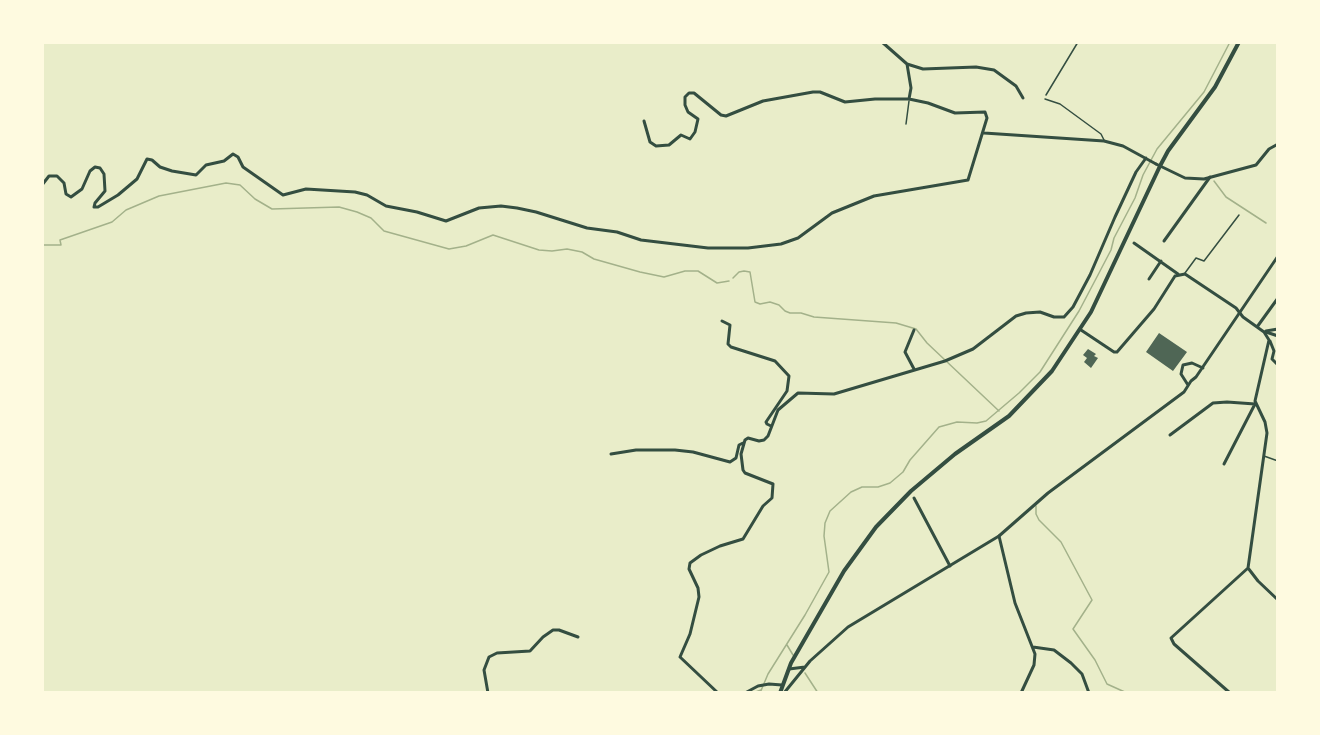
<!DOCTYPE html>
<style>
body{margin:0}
#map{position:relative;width:1320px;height:735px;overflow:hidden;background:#e9edc9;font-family:"Space Grotesk",sans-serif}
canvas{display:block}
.frame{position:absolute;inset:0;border:44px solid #fefae0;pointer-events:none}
</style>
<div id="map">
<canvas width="1320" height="735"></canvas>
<div class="frame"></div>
</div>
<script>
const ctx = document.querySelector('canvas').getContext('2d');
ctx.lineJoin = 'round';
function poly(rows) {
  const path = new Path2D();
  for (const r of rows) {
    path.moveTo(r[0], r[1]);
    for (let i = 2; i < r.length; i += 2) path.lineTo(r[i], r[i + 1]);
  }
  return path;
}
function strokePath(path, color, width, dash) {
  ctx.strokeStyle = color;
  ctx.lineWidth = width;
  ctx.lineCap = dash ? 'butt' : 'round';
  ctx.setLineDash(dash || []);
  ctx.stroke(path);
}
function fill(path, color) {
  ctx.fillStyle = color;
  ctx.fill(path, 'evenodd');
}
const stream = poly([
 [1214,181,1226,197,1266,223],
 [42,245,61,245,60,240,112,222,126,210,159,196,226,183,240,185,255,199,272,209,339,207,357,212,371,218,384,231,449,249,466,246,493,235,539,250,552,251,567,249,582,252,594,259,640,272,664,277,685,271,698,271,717,283,729,281],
 [733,278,739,272,744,271,750,272,755,302,760,304,770,302,779,305,785,311,790,313,801,313,814,317,896,323,916,329,927,343,999,411],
 [1036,506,1036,514,1039,520,1061,542,1092,600,1073,629,1095,660,1107,684,1127,693],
 [787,645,793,655],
 [805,673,818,693],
 [753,693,761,690],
 [760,693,768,674,805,615,829,572,824,536,825,523,830,511,851,492,862,487,878,487,890,483,903,472,910,460,939,427,957,422,977,423,986,421,1019,393,1040,372,1079,311,1099,273,1111,250,1114,238,1135,198,1143,175,1157,149,1204,92,1230,42]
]);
const building = poly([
 [1159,333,1187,352,1173,371,1146,352],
 [1088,349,1096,354,1094,356,1098,358,1091,368,1084,362,1087,358,1083,355]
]);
const path = poly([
 [1046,95,1078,42]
]);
const service = poly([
 [1045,99,1060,104,1101,134,1104,140],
 [906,124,909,101],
 [1185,273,1196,258,1204,261,1239,215],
 [1264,456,1278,461]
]);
const minor = poly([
 [882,42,907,64,911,88,909,99],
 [907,64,923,69,976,67,994,70,1016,86,1023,98],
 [984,133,1104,141,1123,146,1156,164],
 [42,185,49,176,57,176,64,183,66,194,71,197,82,189,90,171,95,167,100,168,104,174,105,191,95,203,94,207,98,207,118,195,137,179,147,159,152,160,160,167,172,171,196,175,206,165,224,161,233,154,238,157,243,167,283,195,306,189,355,192,367,195,386,206,417,212,446,221,479,208,501,206,517,208,536,212,587,228,617,232,641,240,708,248,748,248,781,244,798,238,832,213,874,196,968,180,987,118,985,112,955,113,928,103,909,99,875,99,845,102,820,92,813,92,763,101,726,116,721,115,694,93,689,93,685,97,685,105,688,112,698,119,695,132,690,139,681,135,669,145,656,146,650,142,644,121],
 [1164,241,1210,177],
 [1134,243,1178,274],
 [1149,279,1161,261],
 [722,321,730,325,728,344,731,347,775,361,789,376,787,391,766,422,767,424,771,426],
 [1257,327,1278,298],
 [914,330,905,352,914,369],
 [1081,330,1114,352,1117,352,1154,309,1175,276,1185,274,1236,308,1243,317,1264,332,1269,340,1255,401,1265,422,1267,433,1248,568],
 [1266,331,1278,329],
 [1266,332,1278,336],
 [1270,341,1274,351,1272,359,1278,365],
 [1170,435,1213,403,1227,402,1255,404,1224,464],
 [611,454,636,450,675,450,693,452,730,462,736,458,739,445,743,443],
 [914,498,950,566],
 [999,536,1015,603,1035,654,1034,665,1021,693],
 [1248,568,1258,581,1278,600],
 [1033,647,1054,650,1071,663,1082,674,1089,693],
 [488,693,484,670,489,657,497,653,530,651,543,637,553,630,559,630,578,637],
 [718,693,680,657,690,634,699,597,698,588,689,569,690,563,701,555,720,546,743,539,763,506,772,498,773,484,745,473,743,470,741,454,745,440,748,438,759,441,764,440,768,436,778,410,798,393,834,394,945,361,973,349,1016,316,1026,313,1040,312,1054,317,1064,317,1073,307,1090,275,1115,217,1136,172,1146,158],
 [745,693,758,686,769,684,782,685],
 [1230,693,1174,644,1171,638,1248,568]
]);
const tertiary = poly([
 [1156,164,1185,178,1204,179,1256,165,1269,149,1278,144],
 [1188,385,1181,374,1183,365,1192,363,1203,368],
 [789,669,805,667],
 [784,693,810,661,848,627,999,536,1048,493,1184,392,1191,381,1196,377,1278,256]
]);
const secondary = poly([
 [780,693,791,663,844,571,876,527,911,491,955,454,1009,416,1052,371,1091,312,1160,166,1168,151,1215,87,1239,42]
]);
strokePath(stream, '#a3b18a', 1.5);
fill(building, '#4f6655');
strokePath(path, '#344e41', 1.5);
strokePath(service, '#344e41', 1.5);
strokePath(minor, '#344e41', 3);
strokePath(tertiary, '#344e41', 3);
strokePath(secondary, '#344e41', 4);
</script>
